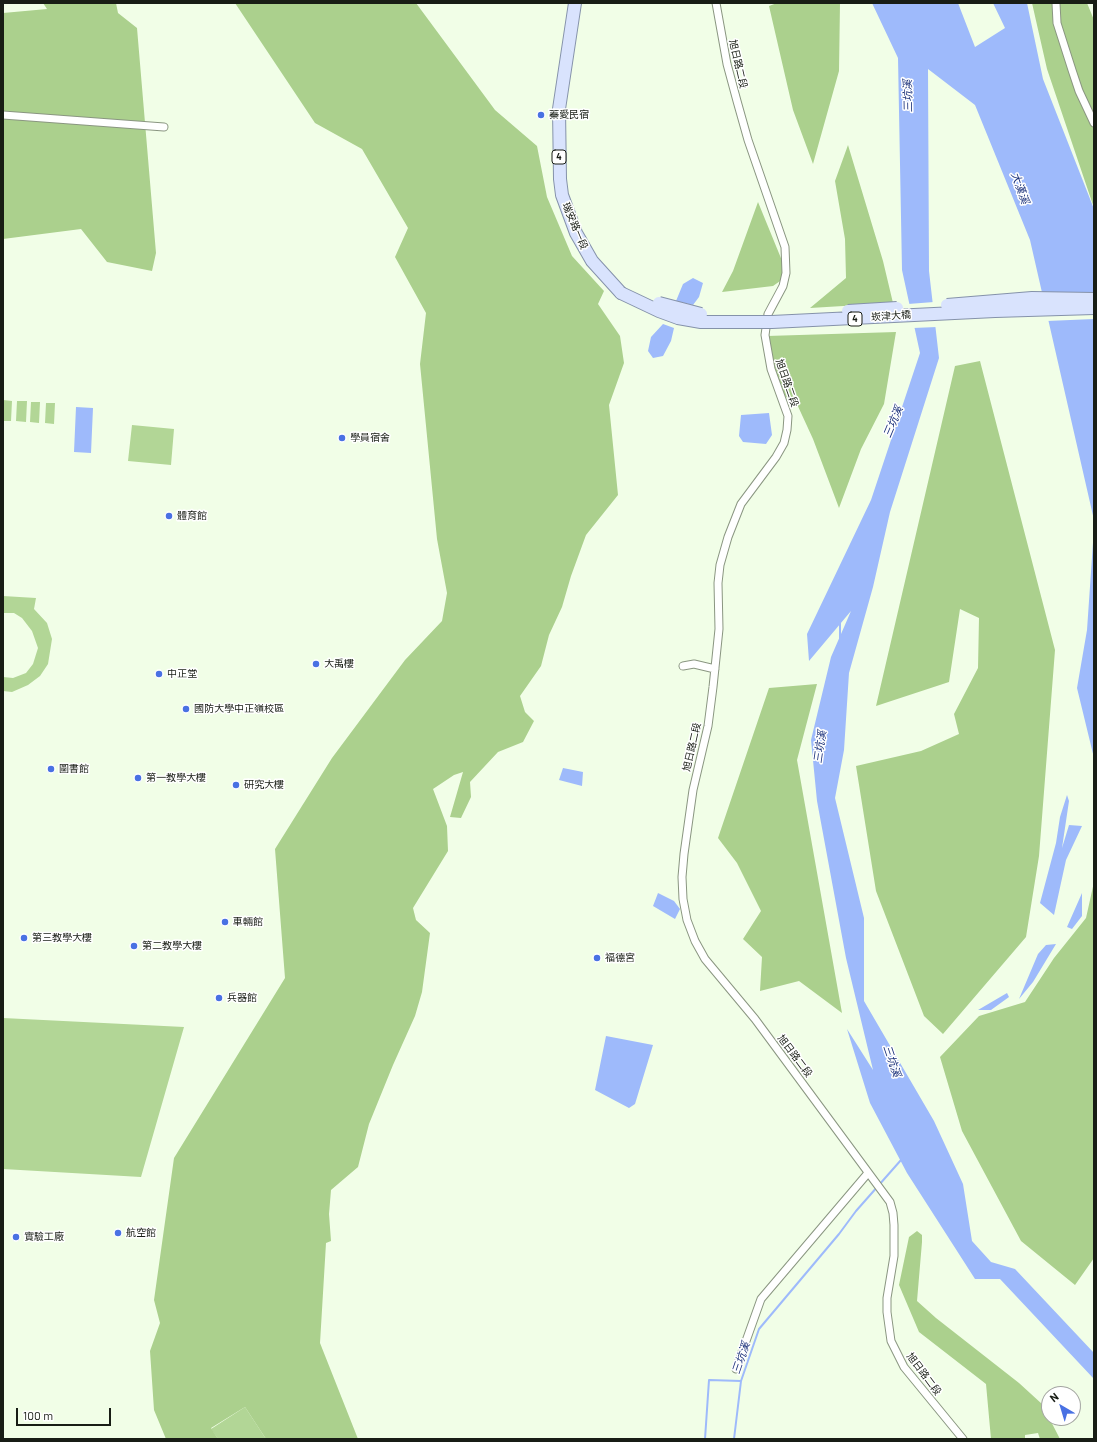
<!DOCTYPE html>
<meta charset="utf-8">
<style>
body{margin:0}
#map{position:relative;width:1097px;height:1442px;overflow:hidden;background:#f1fee7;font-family:Barlow,sans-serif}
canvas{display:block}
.frame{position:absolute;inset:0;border:4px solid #181d15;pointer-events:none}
.north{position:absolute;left:1041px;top:1386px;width:40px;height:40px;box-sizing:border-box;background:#fff;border:1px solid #a3a5a1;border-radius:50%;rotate:322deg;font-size:11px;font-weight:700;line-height:16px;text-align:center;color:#181d15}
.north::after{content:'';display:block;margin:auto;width:14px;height:18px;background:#4971e3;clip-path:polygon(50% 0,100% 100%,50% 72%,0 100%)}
.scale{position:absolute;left:16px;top:1408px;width:95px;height:18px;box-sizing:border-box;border:2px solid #181d15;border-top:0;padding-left:5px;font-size:12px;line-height:14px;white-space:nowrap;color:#181d15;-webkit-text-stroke:3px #fff;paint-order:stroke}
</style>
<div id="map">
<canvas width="1097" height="1442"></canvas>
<div class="frame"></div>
<div class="north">N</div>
<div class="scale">100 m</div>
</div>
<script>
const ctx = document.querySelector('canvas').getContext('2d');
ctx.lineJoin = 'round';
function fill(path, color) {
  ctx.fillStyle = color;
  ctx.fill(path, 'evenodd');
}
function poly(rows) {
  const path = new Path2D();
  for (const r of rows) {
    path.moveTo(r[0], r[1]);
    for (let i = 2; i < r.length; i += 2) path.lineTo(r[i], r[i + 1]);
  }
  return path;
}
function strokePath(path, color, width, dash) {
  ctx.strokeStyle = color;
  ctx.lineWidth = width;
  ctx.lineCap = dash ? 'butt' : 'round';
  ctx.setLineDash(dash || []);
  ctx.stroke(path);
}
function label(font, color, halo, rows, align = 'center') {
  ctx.font = font + ' Barlow,"Noto Sans TC",sans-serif';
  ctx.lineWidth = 3;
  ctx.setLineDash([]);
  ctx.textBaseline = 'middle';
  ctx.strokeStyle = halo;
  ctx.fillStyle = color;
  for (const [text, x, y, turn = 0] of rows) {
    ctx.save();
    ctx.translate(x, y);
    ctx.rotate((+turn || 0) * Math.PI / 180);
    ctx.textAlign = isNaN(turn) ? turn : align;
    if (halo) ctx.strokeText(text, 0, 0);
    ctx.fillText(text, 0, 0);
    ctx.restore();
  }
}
const green = poly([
 [3,400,12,401,11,421,3,421],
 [17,401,27,401,26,422,16,421],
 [31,402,40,402,39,423,30,422],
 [46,403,55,403,54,424,45,423],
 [132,425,174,429,171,465,128,461],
 [3,596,36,598,34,609,47,623,52,639,48,664,40,676,28,685,12,692,3,691,3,677,13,678,26,673,33,664,38,648,32,631,22,618,14,613,3,613],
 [3,1018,184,1027,141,1177,3,1169],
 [245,1407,266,1439,218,1439,211,1429]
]);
const forest = poly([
 [43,3,116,3,118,13,137,28,156,253,152,271,107,262,81,229,3,239,3,13,47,9],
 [235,3,416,3,495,110,537,146,547,197,572,256,604,291,598,304,620,336,624,363,609,405,618,495,586,535,571,576,562,607,549,635,541,666,520,696,525,712,534,721,523,742,498,752,470,782,471,797,461,818,450,817,463,772,454,775,433,789,447,826,448,851,413,908,416,920,430,933,422,992,415,1016,393,1065,369,1124,358,1167,331,1190,329,1214,331,1241,326,1243,320,1343,358,1439,266,1439,245,1407,211,1428,218,1439,166,1439,154,1410,150,1351,160,1323,154,1300,174,1158,285,978,275,849,332,758,405,660,442,621,447,593,437,539,420,364,426,313,395,257,408,228,362,149,315,123],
 [777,3,840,3,839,71,813,164,793,110,769,6],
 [1032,3,1087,3,1094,20,1094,208,1047,69],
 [848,145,883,261,893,303,810,308,846,278,845,239,835,181],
 [758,202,785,268,783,279,773,286,722,292,733,271],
 [896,332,884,404,861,449,839,508,813,439,796,402,782,395,767,336],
 [980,361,1055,650,1039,856,1026,937,943,1034,924,1016,876,891,856,766,921,751,959,734,954,714,978,668,979,618,960,609,949,682,876,706,955,366],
 [817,684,797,760,842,1013,799,981,760,991,762,957,743,939,761,911,737,863,718,838,769,688],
 [1094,882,1094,1258,1075,1285,1021,1241,962,1131,940,1057,979,1016,1025,1002,1054,958,1086,918],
 [917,1231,922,1235,922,1242,917,1301,936,1318,1019,1383,1042,1404,1060,1439,1040,1439,1038,1433,1025,1435,1025,1439,991,1439,986,1384,919,1332,899,1285,909,1237]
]);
const water = poly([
 [872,3,958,3,975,47,1005,28,993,3,1027,3,1043,79,1094,209,1094,520,1030,240,975,105,928,69,929,271,939,358,890,512,873,587,849,673,844,750,835,798,864,918,864,1001,934,1121,963,1184,972,1241,991,1262,1015,1269,1094,1353,1094,1379,1000,1279,975,1279,907,1173,870,1103,847,1029,873,1070,846,958,817,801,811,740,831,657,851,611,809,661,807,634,871,500,920,353,902,270,898,58],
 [693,278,703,283,699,297,693,305,676,301,683,284],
 [663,324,674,328,671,341,663,356,653,358,648,351,651,337],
 [76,407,93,408,91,453,74,452],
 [769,413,772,435,766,444,743,442,739,436,741,415],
 [1094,528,1094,758,1077,688,1087,630],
 [563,768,583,772,582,786,559,780],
 [1067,795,1069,801,1062,848,1069,825,1082,826,1066,860,1054,915,1040,903,1056,843,1060,817],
 [658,893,674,901,680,909,675,919,653,906],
 [1082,893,1082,916,1072,929,1067,927],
 [1056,944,1033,982,1019,999,1038,954,1046,945],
 [1007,993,1009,997,991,1010,978,1010],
 [606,1036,653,1045,635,1104,629,1108,595,1090]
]);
const pier = poly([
 [1094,295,1094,319,1047,321,1041,296],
 [934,302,937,327,913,328,908,304]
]);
const stream = poly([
 [840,639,840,622],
 [705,1439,709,1380,741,1381],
 [734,1439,741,1381,759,1329,839,1234,856,1211,901,1160]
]);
const minor = poly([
 [716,3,727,64,737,101,748,140,785,247,786,273,783,286,768,314,765,335,771,369,788,416,787,430,784,443,776,457,741,504,728,537,720,565,718,583,719,629,713,687,708,726,693,790,684,854,682,877,683,899,687,920,695,941,705,959,755,1019,890,1202,893,1213,894,1225,894,1256,887,1298,887,1312,891,1341,904,1367,963,1439],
 [1056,3,1057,23,1072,70,1079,91,1094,123],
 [3,115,164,127],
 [683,666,694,664,715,669],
 [736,1369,761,1299,868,1173]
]);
const primary = poly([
 [575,3,559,109,560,179,562,195,576,233,592,261,621,293]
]);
const primaryBridge = poly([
 [621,293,659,311,678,318,701,322,772,322,995,311,1094,308],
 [659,303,701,314],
 [947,305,1032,298,1094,299],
 [848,311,897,308]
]);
const markers = [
 [541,115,4,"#4971e3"],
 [342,438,4,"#4971e3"],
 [169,516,4,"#4971e3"],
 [316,664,4,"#4971e3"],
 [159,674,4,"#4971e3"],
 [186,709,4,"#4971e3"],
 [51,769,4,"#4971e3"],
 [138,778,4,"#4971e3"],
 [236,785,4,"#4971e3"],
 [225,922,4,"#4971e3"],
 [24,938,4,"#4971e3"],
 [134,946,4,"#4971e3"],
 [597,958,4,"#4971e3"],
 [219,998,4,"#4971e3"],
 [118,1233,4,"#4971e3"],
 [16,1237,4,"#4971e3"]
];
const shields = [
 [559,157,14],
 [855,319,14]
];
const shieldNames = [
 ["4",559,157],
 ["4",855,319]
];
const streetNames = [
 ["旭日路二段",738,64,77],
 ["瑞安路一段",575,226,67],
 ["崁津大橋",891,316,-4],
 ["旭日路二段",787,383,71],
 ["旭日路二段",692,747,-77],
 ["旭日路二段",795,1056,53],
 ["旭日路二段",924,1374,53]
];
const poiNames = [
 ["蓁愛民宿",549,115],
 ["學員宿舍",350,438],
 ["體育館",177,516],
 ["大禹樓",324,664],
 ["中正堂",167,674],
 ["國防大學中正嶺校區",194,709],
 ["圖書館",59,769],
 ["第一教學大樓",146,778],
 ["研究大樓",244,785],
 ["車輛館",233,922],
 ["第三教學大樓",32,938],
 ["第二教學大樓",142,946],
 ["福德宮",605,958],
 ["兵器館",227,998],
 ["航空館",126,1233],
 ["實驗工廠",24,1237]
];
const waterNames = [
 ["三坑溪",908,96,-91],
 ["大漢溪",1020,188,70],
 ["三坑溪",893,422,-67],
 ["三坑溪",820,747,-82],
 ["三坑溪",892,1061,71],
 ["三坑溪",741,1358,-71]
];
fill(green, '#b2d696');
fill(forest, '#abd08d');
fill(water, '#9ebafb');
fill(pier, '#f1fee7');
strokePath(stream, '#9ebafb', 2);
strokePath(minor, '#8a9681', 9);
strokePath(primary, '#8592aa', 14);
strokePath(minor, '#fff', 7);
strokePath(primary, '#d9e3fd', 12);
strokePath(primaryBridge, '#8592aa', 14, []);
strokePath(primaryBridge, '#d9e3fd', 12);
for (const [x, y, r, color] of markers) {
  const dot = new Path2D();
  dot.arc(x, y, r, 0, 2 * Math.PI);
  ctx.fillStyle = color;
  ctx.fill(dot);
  strokePath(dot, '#fff', 1.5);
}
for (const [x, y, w] of shields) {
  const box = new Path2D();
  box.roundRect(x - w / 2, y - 7, w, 14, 3);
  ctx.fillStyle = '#fff';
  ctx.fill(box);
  strokePath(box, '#181d15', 1);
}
label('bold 9px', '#181d15', null, shieldNames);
label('10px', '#181d15', '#fff', streetNames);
label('10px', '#181d15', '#fff', poiNames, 'left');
label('italic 11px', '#1b317a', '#fff', waterNames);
</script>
